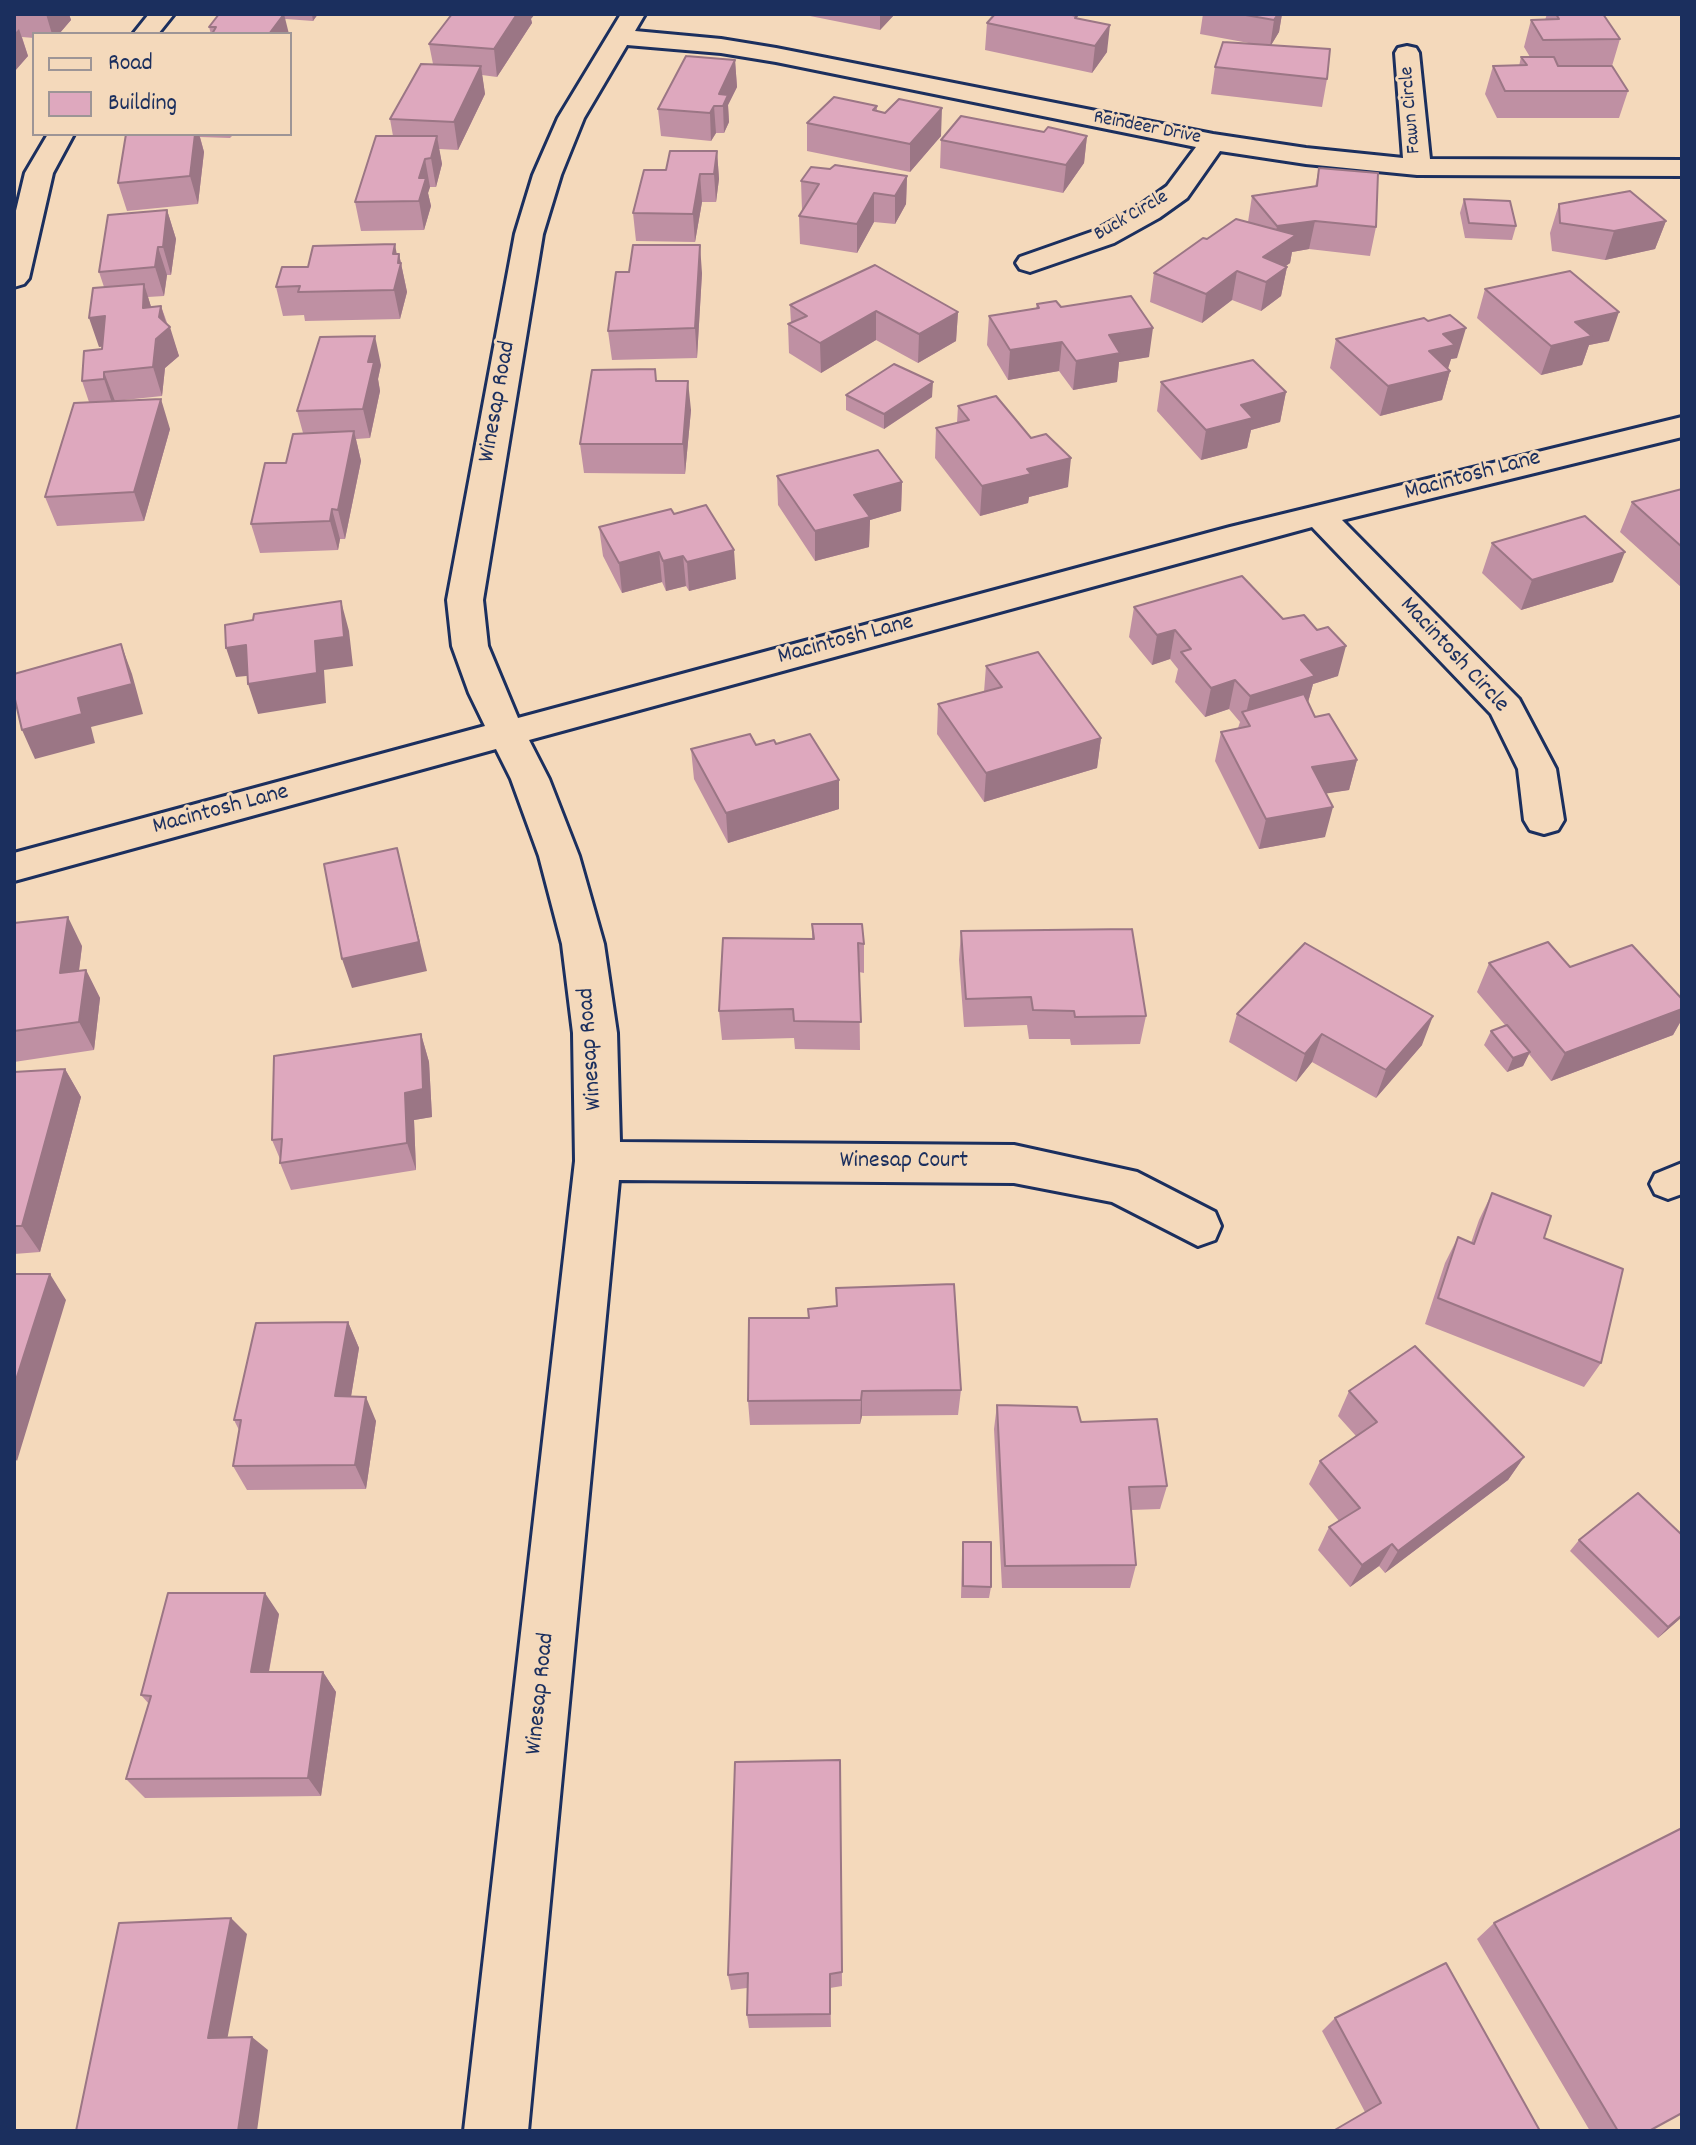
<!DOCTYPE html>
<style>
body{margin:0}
#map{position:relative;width:1696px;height:2145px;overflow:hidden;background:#f4d9bb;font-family:Dekko,sans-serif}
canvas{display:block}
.frame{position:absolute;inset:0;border:16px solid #1b2f5e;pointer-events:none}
.legend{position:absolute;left:32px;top:32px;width:260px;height:104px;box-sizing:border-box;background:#f4d9bb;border:2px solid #9d9596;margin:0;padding:10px 14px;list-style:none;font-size:24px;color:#1b2f5e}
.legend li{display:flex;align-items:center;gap:16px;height:40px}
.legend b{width:40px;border:2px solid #9d9596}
</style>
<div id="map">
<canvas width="1696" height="2145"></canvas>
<div class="frame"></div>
<ul class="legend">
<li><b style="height:10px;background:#f4d9bb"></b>Road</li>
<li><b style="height:22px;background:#dea8be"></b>Building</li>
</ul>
</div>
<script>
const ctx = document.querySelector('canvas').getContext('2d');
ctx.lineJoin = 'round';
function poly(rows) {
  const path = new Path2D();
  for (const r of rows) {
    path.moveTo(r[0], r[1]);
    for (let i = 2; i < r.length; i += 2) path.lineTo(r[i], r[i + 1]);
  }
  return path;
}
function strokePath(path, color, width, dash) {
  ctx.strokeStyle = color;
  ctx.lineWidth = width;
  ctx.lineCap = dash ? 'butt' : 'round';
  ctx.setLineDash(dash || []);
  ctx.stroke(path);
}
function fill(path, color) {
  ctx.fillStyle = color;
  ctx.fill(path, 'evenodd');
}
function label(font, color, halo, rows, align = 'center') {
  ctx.font = font + ' Dekko,sans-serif';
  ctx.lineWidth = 6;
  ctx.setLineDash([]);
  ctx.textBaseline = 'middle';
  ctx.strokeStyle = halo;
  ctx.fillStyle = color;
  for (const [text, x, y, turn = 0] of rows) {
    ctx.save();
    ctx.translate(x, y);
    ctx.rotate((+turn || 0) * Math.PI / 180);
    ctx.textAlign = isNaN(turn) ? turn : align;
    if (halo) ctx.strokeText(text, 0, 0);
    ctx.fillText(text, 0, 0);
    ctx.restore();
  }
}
const lane = poly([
 [1682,1163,1682,1194,1668,1199,1655,1194,1650,1184,1655,1174,1682,1163]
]);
const street = poly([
 [149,14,174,14,158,34,133,34,149,14],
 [621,14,645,14,635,31,721,39,776,48,1213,134,1306,148,1403,158,1395,53,1398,48,1407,46,1416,48,1419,53,1430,159,1682,160,1682,176,1417,175,1306,164,1220,151,1187,198,1159,218,1114,243,1030,272,1020,269,1016,263,1020,257,1094,231,1139,206,1167,186,1196,147,776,62,721,53,627,45,584,118,561,175,543,234,483,600,488,646,518,718,1230,527,1682,417,1682,437,1342,520,1519,699,1556,769,1564,820,1558,830,1544,834,1530,830,1524,820,1518,769,1491,714,1312,527,529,740,549,779,579,856,604,944,617,1033,620,1142,1014,1145,1137,1172,1215,1212,1221,1226,1215,1240,1198,1246,1112,1202,1014,1183,619,1180,528,2131,464,2131,575,1161,573,1033,562,944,539,856,511,779,496,749,14,881,14,853,485,726,469,693,452,646,447,600,515,234,533,175,558,118,621,14],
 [48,134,74,134,53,173,29,278,24,284,14,287,14,219,25,173,48,134]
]);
const wall = poly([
 [14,14,69,14,71,20,59,34,34,34,34,38,22,37,28,56,14,72],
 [219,14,318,14,313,21,286,19,211,34,209,27],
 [800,14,895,14,880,30],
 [1203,14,1282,14,1279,32,1271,45,1327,79,1322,107,1211,94,1215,67,1254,44,1200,34],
 [1547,14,1603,14,1620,39,1612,66,1628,91,1619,118,1497,118,1485,94,1493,66,1519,66,1521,57,1530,57,1524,47,1531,20,1545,20],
 [531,19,532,23,497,77,482,75,485,94,458,150,439,149,442,164,436,187,430,187,428,193,431,206,424,230,361,231,355,202,393,136,390,119,433,64,429,44],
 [1076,19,1107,52,1092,73,985,50,987,23],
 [735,60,737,87,728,105,729,122,724,133,716,133,711,141,661,136,658,109],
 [877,106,877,111,941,136,910,172,807,151,807,123],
 [1044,132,1087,136,1084,163,1063,193,940,168,941,140],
 [126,134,234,134,230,138,200,137,204,152,198,204,127,211,118,183],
 [717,151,719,179,716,202,702,202,695,242,636,241,633,213,666,170],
 [1319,168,1376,227,1370,256,1309,249,1292,252,1290,263,1286,266,1287,267,1281,296,1261,311,1232,300,1202,323,1150,302,1154,273,1207,239,1248,222,1252,196,1315,187],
 [907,176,906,204,895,224,874,222,857,253,800,244,799,216,803,210,802,210,801,181],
 [1464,199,1516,226,1512,240,1465,238,1460,213],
 [1559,204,1666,221,1655,249,1605,260,1552,251,1550,233],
 [167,210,176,239,171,275,167,275,164,296,148,297,151,307,161,306,179,356,165,368,162,396,115,401,170,429,144,521,57,526,45,497,89,402,82,381,102,349,102,346,99,347,104,287,99,272],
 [399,254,407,292,400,319,305,321,304,315,283,316,276,287,308,267],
 [702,273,697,358,612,360,608,331],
 [1485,289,1609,341,1589,345,1582,365,1541,375,1477,318],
 [1037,304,1061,307,1149,357,1119,362,1117,382,1073,390,1059,371,1008,380,987,345,989,316,1036,308],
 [790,305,958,312,956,341,918,363,876,340,821,373,789,353,788,324,791,323],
 [1336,339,1457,358,1451,359,1448,369,1450,371,1442,400,1380,416,1330,368],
 [381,365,378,379,380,391,370,438,356,439,361,461,345,539,340,539,338,550,260,553,251,524,303,433,297,411],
 [656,381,691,410,685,474,584,473,580,444],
 [1161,382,1286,392,1280,422,1251,430,1247,448,1201,460,1157,411],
 [846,395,932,397,884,429,846,410],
 [958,406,1068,487,1029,497,1028,503,980,516,935,458,936,428,957,423],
 [777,476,902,482,901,511,870,520,869,547,815,561,778,505],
 [1682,489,1682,588,1620,532,1632,502],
 [674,514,736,579,689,591,686,586,666,591,662,582,622,593,603,556,599,527],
 [1492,543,1613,582,1521,610,1482,573],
 [1134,607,1283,619,1338,676,1313,684,1308,702,1315,717,1357,760,1349,790,1326,793,1325,837,1259,849,1215,761,1221,732,1238,728,1240,722,1229,709,1205,717,1175,682,1178,669,1170,659,1152,665,1129,637],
 [986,666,1101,738,1097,768,984,802,937,734,938,704,984,692],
 [776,744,839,809,728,843,694,779,691,749],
 [14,923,82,946,79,971,86,970,100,998,94,1050,14,1062],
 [812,924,864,944,864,973,859,972,860,1050,795,1049,794,1038,722,1040,719,1011,812,939],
 [961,931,1146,1016,1140,1044,1071,1045,1070,1039,1029,1039,1027,1025,964,1027,959,960],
 [1489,963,1570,967,1682,999,1682,1019,1673,1035,1551,1081,1529,1054,1523,1066,1507,1072,1484,1045,1491,1031,1505,1025,1477,992],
 [1237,1014,1422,1045,1376,1098,1312,1062,1296,1082,1229,1042],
 [421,1034,429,1062,432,1117,414,1120,416,1170,291,1190,280,1163,280,1159,272,1140],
 [65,1069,81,1097,40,1252,14,1254,14,1072],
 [1492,1193,1544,1238,1601,1363,1584,1387,1425,1324,1445,1263,1458,1237,1471,1243,1479,1220],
 [809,1318,961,1390,958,1415,862,1416,860,1424,750,1425,748,1401],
 [348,1322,359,1348,351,1396,376,1421,366,1489,247,1490,233,1466,239,1430,234,1420],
 [1349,1391,1524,1457,1508,1480,1385,1573,1379,1566,1350,1587,1318,1550,1329,1527,1339,1521,1309,1484,1320,1461,1356,1436,1338,1416],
 [997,1405,1081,1422,1167,1486,1160,1509,1131,1510,1136,1565,1130,1588,1002,1588,994,1429],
 [1579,1540,1682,1617,1658,1638,1570,1551],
 [963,1542,991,1587,989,1598,961,1598,962,1553],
 [279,1614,269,1672,323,1672,336,1692,321,1796,145,1798,126,1779,149,1704,141,1695],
 [840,1760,842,1986,830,1988,831,2027,749,2028,747,2015,747,1988,731,1990,728,1975],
 [1494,1923,1649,2131,1590,2131,1477,1939],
 [1335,2018,1540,2131,1365,2112,1322,2031]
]);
const shadedWall = poly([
 [46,14,69,14,71,20,59,34,52,34],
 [284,14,289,34,269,34],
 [312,14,318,14,313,21],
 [517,14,535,14,531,19,532,23,497,77,494,49],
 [880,14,895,14,880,30],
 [1278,14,1282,14,1279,32,1270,47,1274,20],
 [1110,25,1107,52,1092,73,1095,46],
 [19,29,28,56,14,72,14,34],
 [735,60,737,87,728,105,729,122,724,133,723,106,719,94],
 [481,66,485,94,458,150,454,122],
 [714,106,716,133,711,141,710,113],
 [942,108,941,136,910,172,910,144],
 [195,134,199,134,204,152,198,204,190,176],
 [437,136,442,164,436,187,431,158],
 [1087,136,1084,163,1063,193,1066,165],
 [717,151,719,179,716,202,714,174],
 [425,159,430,187,428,193,431,206,424,230,419,201,419,178],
 [700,174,702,202,695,242,693,214],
 [907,176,906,204,895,224,895,196],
 [874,193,874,222,857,253,857,224],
 [167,210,176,239,171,275,163,247],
 [1315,221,1309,249,1292,252,1290,263,1264,281,1263,257,1272,251,1277,226],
 [1666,221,1655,249,1605,260,1614,231],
 [395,244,398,261,399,254,407,292,400,319,394,290,393,254],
 [700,245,702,273,697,358,695,328],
 [158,247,167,275,164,296,155,267],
 [1287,267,1281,296,1261,311,1266,282],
 [1237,271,1232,300,1202,323,1206,294],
 [144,284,153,313,143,308],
 [161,306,168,329,170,327,179,356,165,368,162,396,153,367],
 [876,311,876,340,821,373,820,343],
 [958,312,956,341,918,363,919,334],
 [1619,312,1609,341,1589,345,1582,365,1541,375,1551,346,1575,322],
 [105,316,115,345,99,347,89,318],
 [1153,328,1149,357,1119,362,1117,382,1073,390,1076,361,1109,335],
 [1466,328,1457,358,1451,359,1447,371,1450,371,1442,400,1380,416,1388,386,1429,351,1443,334],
 [375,336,381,365,378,379,380,391,370,438,363,409,368,362],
 [1062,342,1059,371,1008,380,1010,350],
 [104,372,115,401,114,409,104,379],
 [688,381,691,410,685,474,683,444],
 [933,382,932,397,884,429,884,414],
 [1286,392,1280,422,1251,430,1247,448,1201,460,1206,430,1241,405],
 [161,399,170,429,144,521,134,492],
 [354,431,361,461,345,539,338,510],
 [1071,458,1068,487,1029,497,1028,503,980,516,982,486,1027,469],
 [902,482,901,511,870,520,869,547,815,561,815,531,854,495],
 [332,509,340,539,338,550,330,521],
 [734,550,736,579,689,591,687,562],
 [659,552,662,582,622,593,619,563],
 [1625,552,1613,582,1521,610,1532,580],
 [683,556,686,586,666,591,663,561],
 [341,601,349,631,353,666,324,670,326,703,258,714,248,684,315,641],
 [1175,630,1170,659,1152,665,1157,635],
 [121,644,132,674,143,714,91,727,95,743,35,759,22,730,78,698],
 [246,645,256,675,236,677,226,648],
 [1346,646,1338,676,1313,684,1307,706,1245,718,1250,696,1301,660],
 [1235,680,1229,709,1205,717,1211,688],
 [1101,738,1097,768,984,802,986,773],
 [1357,760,1349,790,1304,797,1312,767],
 [839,780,839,809,728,843,726,813],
 [1333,807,1325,837,1259,849,1266,819],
 [397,848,427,971,352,988,342,959],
 [68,917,82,946,75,1001,60,973],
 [86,970,100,998,94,1050,79,1022],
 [1682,1009,1682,1019,1673,1035,1551,1081,1565,1053],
 [1433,1016,1422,1045,1376,1098,1386,1070],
 [421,1034,429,1062,432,1117,414,1120,416,1170,407,1143,405,1093],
 [1322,1034,1312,1062,1296,1082,1305,1054],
 [1530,1052,1523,1066,1507,1072,1513,1058],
 [65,1069,81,1097,40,1252,22,1226],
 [50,1274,66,1300,17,1461,14,1457,14,1386],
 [348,1322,359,1348,347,1421,335,1396],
 [862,1391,862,1416,860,1424,861,1400],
 [366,1397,376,1421,366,1489,355,1465],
 [1524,1457,1508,1480,1385,1573,1398,1551],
 [1392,1544,1379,1566,1350,1587,1362,1565],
 [265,1593,279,1614,265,1692,251,1672],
 [1682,1615,1682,1617,1658,1638,1668,1627],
 [323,1672,336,1692,321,1796,308,1778],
 [231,1918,247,1934,225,2051,208,2038],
 [252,2037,268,2050,257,2131,238,2131]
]);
const building = poly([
 [219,14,284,14,269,34,212,34,216,27,209,27,219,14],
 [452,14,517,14,494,49,429,44,452,14],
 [995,14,1067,14,1077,16,1075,18,1110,25,1095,46,987,23,995,14],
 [1240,14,1278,14,1274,20,1240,14],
 [1556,14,1603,14,1620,39,1543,40,1531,20,1559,19,1556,14],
 [1223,42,1330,49,1327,79,1215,67,1223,42],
 [686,56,735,60,719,94,728,95,723,106,714,106,710,113,658,109,686,56],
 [1521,57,1554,57,1558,66,1612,66,1628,91,1505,91,1493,66,1527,65,1521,57],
 [421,64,481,66,454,122,390,119,421,64],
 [834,97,877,106,873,110,885,113,899,99,942,108,910,144,807,123,834,97],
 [961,116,1044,132,1048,127,1087,136,1066,165,941,140,961,116],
 [126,134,195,134,190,176,118,183,126,134],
 [376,136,437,136,431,158,425,159,419,178,426,178,419,201,355,202,376,136],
 [670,151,717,151,714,174,700,174,693,214,633,213,644,170,666,170,670,151],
 [835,165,907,176,895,196,874,193,857,224,799,216,819,184,801,181,811,167,830,169,835,165],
 [1319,168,1378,173,1376,227,1315,221,1277,226,1252,196,1317,186,1319,168],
 [1630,191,1666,221,1614,231,1560,223,1559,204,1630,191],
 [1464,199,1510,201,1516,226,1469,223,1464,199],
 [167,210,163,247,158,247,155,267,99,272,108,215,167,210],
 [1236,219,1296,235,1263,257,1287,267,1266,282,1237,271,1206,294,1154,273,1203,238,1207,239,1236,219],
 [395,244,393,254,399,254,398,263,401,263,394,290,298,292,300,286,276,287,282,267,308,267,313,246,395,244],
 [633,245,700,245,695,328,608,331,616,272,629,272,633,245],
 [875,265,958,312,919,334,876,311,820,343,788,324,807,316,790,305,875,265],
 [1570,271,1619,312,1575,322,1592,336,1551,346,1485,289,1570,271],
 [144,284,143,308,161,306,159,317,170,327,156,339,153,367,104,372,104,379,82,381,84,351,102,349,105,316,89,318,93,288,144,284],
 [1131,296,1153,328,1109,335,1120,353,1076,361,1062,342,1010,350,989,316,1039,308,1037,304,1056,301,1061,307,1131,296],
 [1450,315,1466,328,1443,334,1455,345,1429,351,1450,371,1388,386,1336,339,1424,318,1428,321,1450,315],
 [375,336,368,362,374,362,363,409,297,411,320,337,375,336],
 [1253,360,1286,392,1241,405,1253,418,1206,430,1161,382,1253,360],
 [894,364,933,382,884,414,846,395,894,364],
 [655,369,656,381,688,381,683,444,580,444,592,370,655,369],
 [996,396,1031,438,1046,434,1071,458,1027,469,1031,474,982,486,936,428,969,420,958,406,996,396],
 [161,399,134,492,45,497,74,403,161,399],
 [354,431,338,510,332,509,330,521,251,524,265,463,286,463,293,434,354,431],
 [878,450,902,482,854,495,870,517,815,531,777,476,878,450],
 [1682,489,1682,547,1632,502,1682,489],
 [706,505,734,550,687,562,683,556,663,561,659,552,619,563,599,527,671,509,674,514,706,505],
 [1585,516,1625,552,1532,580,1492,543,1585,516],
 [1242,576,1283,619,1304,615,1317,630,1328,627,1346,646,1301,660,1315,676,1250,696,1235,680,1211,688,1181,652,1191,649,1175,630,1157,635,1134,607,1242,576],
 [341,601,344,637,315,641,317,673,248,684,246,645,226,648,225,625,253,620,254,614,341,601],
 [121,644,132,684,78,698,82,714,22,730,14,695,14,674,121,644],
 [1038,652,1101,738,986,773,938,704,1002,687,986,666,1038,652],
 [1304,694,1315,717,1329,714,1357,760,1312,767,1333,807,1266,819,1221,732,1250,726,1242,712,1304,694],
 [750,734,756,745,774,740,776,744,810,734,839,780,726,813,691,749,750,734],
 [397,848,419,942,342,959,324,864,397,848],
 [68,917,60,973,86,970,79,1022,14,1031,14,923,68,917],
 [812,924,862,924,864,944,858,943,861,1022,794,1021,793,1009,719,1011,723,938,814,939,812,924],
 [1132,929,1146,1016,1075,1017,1074,1011,1033,1010,1031,997,966,999,961,931,1132,929],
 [1548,942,1570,967,1632,945,1682,999,1682,1009,1565,1053,1489,963,1548,942],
 [1305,943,1433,1016,1386,1070,1322,1034,1305,1054,1237,1014,1305,943],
 [1507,1025,1530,1052,1513,1058,1491,1031,1507,1025],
 [421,1034,423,1089,405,1093,407,1143,280,1163,282,1139,272,1140,274,1056,421,1034],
 [65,1069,22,1226,14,1226,14,1072,65,1069],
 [1492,1193,1551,1216,1544,1238,1623,1269,1601,1363,1438,1298,1458,1237,1474,1244,1492,1193],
 [14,1274,50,1274,14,1386,14,1274],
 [954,1284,961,1390,862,1391,861,1400,748,1401,749,1318,809,1318,808,1309,837,1306,836,1288,954,1284],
 [348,1322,335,1396,366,1397,355,1465,233,1466,241,1420,234,1420,256,1323,348,1322],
 [1415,1346,1524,1457,1398,1551,1392,1544,1362,1565,1329,1527,1360,1508,1320,1461,1377,1422,1349,1391,1415,1346],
 [997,1405,1077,1407,1081,1422,1157,1419,1167,1486,1129,1487,1136,1565,1005,1566,997,1405],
 [1638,1493,1682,1535,1682,1615,1668,1627,1579,1540,1638,1493],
 [963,1542,991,1542,991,1587,963,1586,963,1542],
 [168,1593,265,1593,251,1672,323,1672,308,1778,126,1779,151,1696,141,1695,168,1593],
 [840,1760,842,1972,830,1974,830,2014,747,2015,748,1973,728,1975,735,1762,840,1760],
 [1682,1828,1682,2113,1649,2131,1618,2131,1494,1923,1682,1828],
 [231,1918,208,2038,252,2037,238,2131,76,2131,119,1923,231,1918],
 [1446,1963,1540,2131,1333,2131,1381,2103,1335,2018,1446,1963]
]);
const farStreetnames = [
 ["Fawn Circle",1412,110,-95],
 ["Reindeer Drive",1147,129,11],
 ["Buck Circle",1132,217,-30]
];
const streetNames = [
 ["Winesap Road",499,402,-80],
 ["Macintosh Lane",1473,477,-15],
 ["Macintosh Lane",846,641,-15],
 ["Macintosh Circle",1453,656,47],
 ["Macintosh Lane",221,811,-15],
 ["Winesap Road",592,1049,-94],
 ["Winesap Court",904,1163],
 ["Winesap Road",542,1694,-84]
];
strokePath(lane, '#1b2f5e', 6);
strokePath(street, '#1b2f5e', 6);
fill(lane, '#f4d9bb');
fill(street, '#f4d9bb');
fill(wall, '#bf90a3');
fill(shadedWall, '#9b7685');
fill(building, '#dea8be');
strokePath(building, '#9b7685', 2);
label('20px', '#1b2f5e', '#f4d9bb', farStreetnames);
label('24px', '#1b2f5e', '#f4d9bb', streetNames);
</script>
